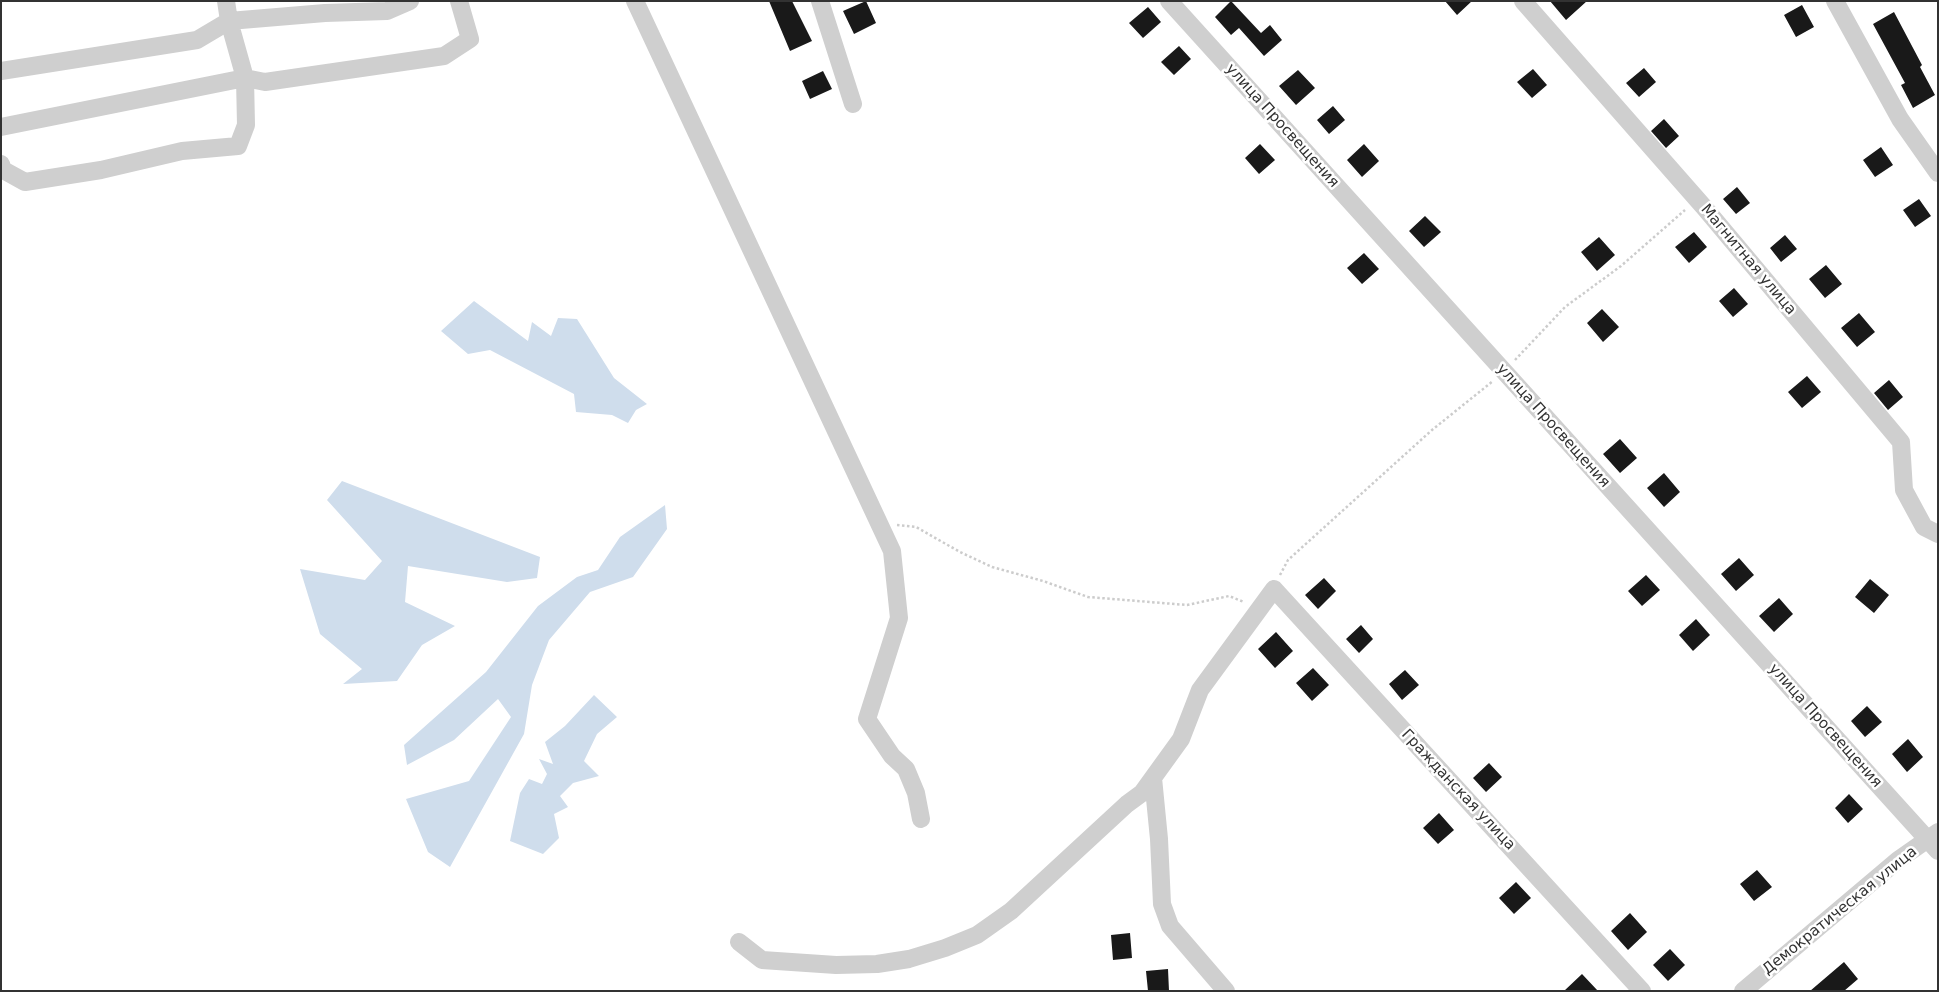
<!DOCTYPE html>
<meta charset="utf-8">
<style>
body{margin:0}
#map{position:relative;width:1939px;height:992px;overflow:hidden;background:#fff;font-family:"DejaVu Sans",sans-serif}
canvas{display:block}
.frame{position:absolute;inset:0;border:2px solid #323232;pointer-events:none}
</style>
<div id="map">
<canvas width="1939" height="992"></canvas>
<div class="frame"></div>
</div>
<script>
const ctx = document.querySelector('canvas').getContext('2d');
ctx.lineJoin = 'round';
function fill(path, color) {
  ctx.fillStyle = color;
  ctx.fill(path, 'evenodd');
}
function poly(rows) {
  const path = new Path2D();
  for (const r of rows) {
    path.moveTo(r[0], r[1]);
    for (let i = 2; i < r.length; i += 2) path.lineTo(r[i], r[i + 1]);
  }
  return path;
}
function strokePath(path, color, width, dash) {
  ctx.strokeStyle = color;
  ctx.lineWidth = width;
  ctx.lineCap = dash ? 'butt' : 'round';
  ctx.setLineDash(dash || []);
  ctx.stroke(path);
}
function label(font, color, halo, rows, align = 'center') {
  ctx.font = font + ' "DejaVu Sans",sans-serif';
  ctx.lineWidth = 5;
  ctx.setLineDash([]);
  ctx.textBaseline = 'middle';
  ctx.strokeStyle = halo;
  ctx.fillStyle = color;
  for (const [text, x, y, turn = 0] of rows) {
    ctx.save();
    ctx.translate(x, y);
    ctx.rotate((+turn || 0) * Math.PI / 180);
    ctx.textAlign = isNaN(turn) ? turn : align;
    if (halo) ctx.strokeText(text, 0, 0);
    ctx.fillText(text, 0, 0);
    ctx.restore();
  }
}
const water = poly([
 [474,301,528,341,532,322,551,336,558,318,577,319,614,378,647,404,636,410,628,423,612,415,576,412,574,394,490,350,468,354,441,331],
 [342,481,540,557,537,578,507,582,408,566,405,602,455,626,422,645,397,681,343,684,362,669,320,634,300,569,365,580,382,561,327,500],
 [665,505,667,529,633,577,590,592,549,640,532,685,524,734,450,867,428,852,406,799,469,781,511,717,498,699,454,740,407,765,404,745,486,672,538,606,577,577,598,570,620,537],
 [594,695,617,717,597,734,584,761,599,776,573,783,560,796,568,807,554,814,559,838,543,854,510,841,520,793,529,779,542,784,547,774,539,759,553,764,545,742,565,726]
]);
const building = poly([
 [769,1,792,1,812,41,790,51],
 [866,1,876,23,854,34,843,11],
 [1231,1,1261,33,1270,25,1282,40,1264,56,1239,28,1231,35,1215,17],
 [1445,1,1472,1,1457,15],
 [1550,1,1587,1,1566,20],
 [1802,5,1814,27,1796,37,1784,15],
 [1148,7,1161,22,1143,38,1129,23],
 [1894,12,1922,65,1920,67,1935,95,1913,108,1901,85,1905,83,1873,24],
 [1179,46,1191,59,1174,75,1161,62],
 [1644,68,1656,82,1639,97,1626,83],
 [1533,69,1547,85,1532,98,1517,82],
 [1298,70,1315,88,1296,105,1279,86],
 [823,71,832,89,810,99,802,81],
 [1333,106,1345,120,1329,134,1317,120],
 [1664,119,1679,136,1666,148,1651,131],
 [1260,144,1275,160,1259,174,1245,158],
 [1364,144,1379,161,1362,177,1347,160],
 [1881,147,1893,165,1875,177,1863,160],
 [1737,187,1750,203,1736,214,1723,199],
 [1919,199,1931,216,1915,227,1903,210],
 [1425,216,1441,232,1424,247,1409,231],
 [1694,232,1707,247,1689,263,1675,247],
 [1785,235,1797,249,1781,262,1770,248],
 [1599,237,1615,255,1597,271,1581,252],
 [1364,253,1379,269,1362,284,1347,268],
 [1826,265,1842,284,1825,298,1809,279],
 [1734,288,1748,304,1733,317,1719,301],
 [1602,309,1619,327,1603,342,1587,323],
 [1859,313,1875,332,1857,347,1841,328],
 [1807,376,1821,392,1802,408,1788,392],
 [1889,380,1903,397,1888,410,1874,393],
 [1620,439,1637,458,1620,473,1603,454],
 [1664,473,1680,492,1664,507,1647,488],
 [1739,558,1754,575,1736,591,1721,574],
 [1646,575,1660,590,1642,606,1628,591],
 [1324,578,1336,591,1318,609,1305,595],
 [1870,579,1889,595,1874,613,1855,597],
 [1779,598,1793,614,1774,632,1759,616],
 [1696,619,1710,635,1693,651,1679,635],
 [1361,625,1373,639,1359,653,1346,639],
 [1276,632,1293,651,1275,668,1258,649],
 [1313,668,1329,685,1312,701,1296,683],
 [1405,670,1419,685,1402,700,1389,684],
 [1867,706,1882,722,1865,737,1851,721],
 [1908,739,1923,757,1907,772,1892,754],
 [1489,763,1502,777,1486,792,1473,778],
 [1849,794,1863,809,1848,823,1835,808],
 [1439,813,1454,830,1438,844,1423,828],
 [1757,870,1772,887,1754,901,1740,884],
 [1516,882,1531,898,1514,914,1499,898],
 [1630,913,1647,932,1628,950,1611,931],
 [1130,933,1132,958,1113,960,1111,935],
 [1670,949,1685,965,1668,981,1653,965],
 [1844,962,1858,979,1844,991,1810,991],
 [1168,969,1169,991,1148,991,1146,971],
 [1582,974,1598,991,1564,991]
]);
const path = poly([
 [1515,360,1565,307,1621,266,1685,210],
 [897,525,916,527,960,552,992,567,1043,581,1088,597,1187,605,1229,596,1244,602],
 [1280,575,1288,560,1432,430,1493,381]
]);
const minor = poly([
 [226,1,229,21,245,78,265,82,444,56,470,39,459,1],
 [635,1,892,551,899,618,867,719,892,756,906,769,916,793,921,819],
 [820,1,853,104],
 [1169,1,1938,851],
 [1523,1,1703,206,1901,442,1904,490,1924,527,1938,534],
 [1835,1,1900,119,1938,173],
 [1,71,197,40,229,21,325,13,387,11,410,1],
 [1,127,245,78,246,125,238,146,182,151,101,170,25,182,3,170,1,164],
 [1153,778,1159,839,1162,904,1170,926,1226,991],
 [739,942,762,960,836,965,877,964,909,959,945,948,977,935,1011,911,1127,804,1142,793,1181,739,1200,690,1274,589,1642,991],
 [1743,991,1898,860,1938,832]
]);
const streetNames = [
 ["улица Просвещения",1282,126,48],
 ["Магнитная улица",1748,260,50],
 ["улица Просвещения",1553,426,48],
 ["улица Просвещения",1825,726,48],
 ["Гражданская улица",1458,790,47],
 ["Демократическая улица",1840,911,-39]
];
fill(water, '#cfddec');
fill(building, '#191919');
strokePath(path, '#ccc', 2.5, [2.5, 2.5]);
strokePath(minor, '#cfcfcf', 18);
label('15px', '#323232', '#fff', streetNames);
</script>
